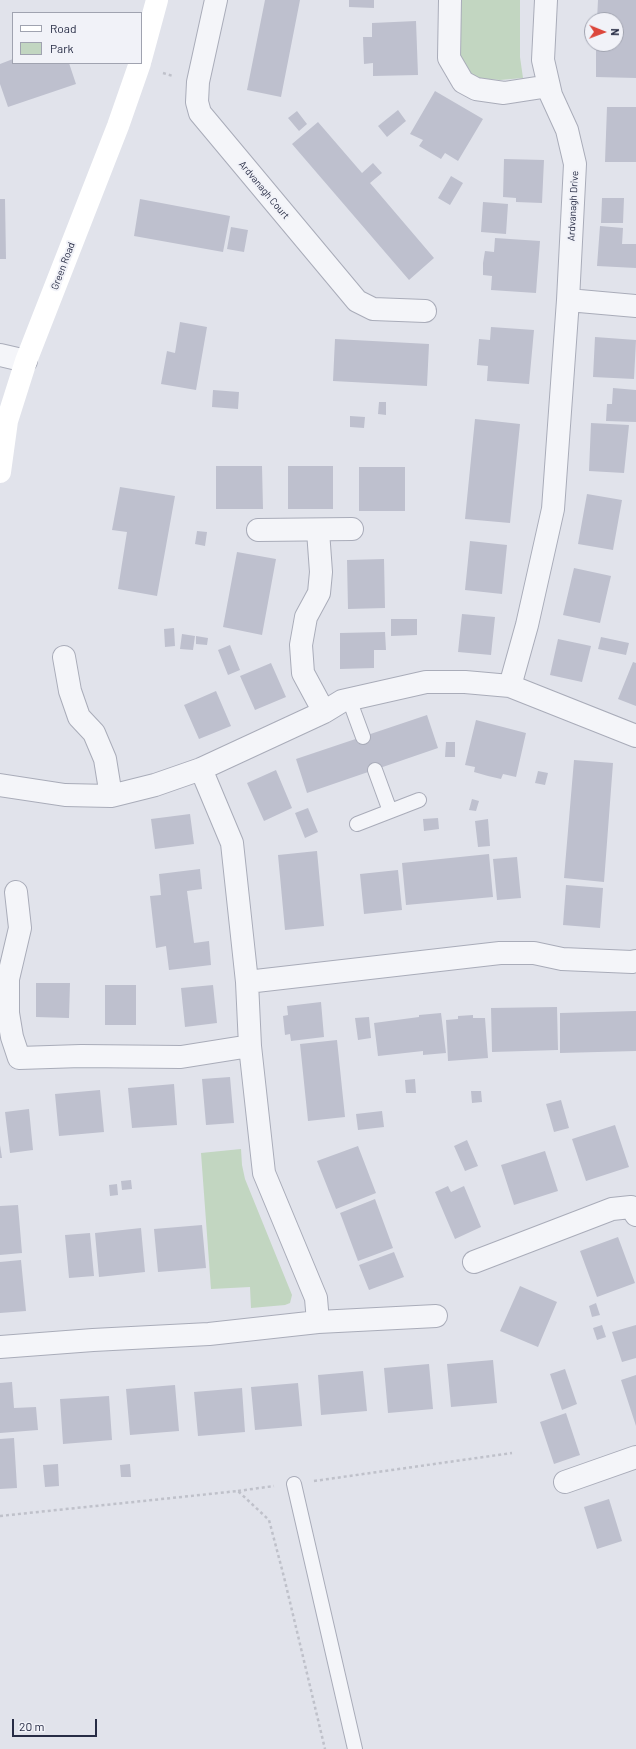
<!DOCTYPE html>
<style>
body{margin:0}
#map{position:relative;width:636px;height:1749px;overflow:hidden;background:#e1e3eb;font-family:Barlow,sans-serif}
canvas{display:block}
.legend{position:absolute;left:12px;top:12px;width:130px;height:52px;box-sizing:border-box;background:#f1f2f8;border:1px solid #a0a3b0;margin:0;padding:5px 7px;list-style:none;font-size:12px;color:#272c45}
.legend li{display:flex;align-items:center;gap:8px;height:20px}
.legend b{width:20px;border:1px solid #a0a3b0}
.north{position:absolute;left:584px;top:12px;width:40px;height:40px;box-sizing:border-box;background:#f1f2f8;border:1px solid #a0a3b0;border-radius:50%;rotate:91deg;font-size:11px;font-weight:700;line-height:16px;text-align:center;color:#272c45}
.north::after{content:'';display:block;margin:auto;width:14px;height:18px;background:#dc463b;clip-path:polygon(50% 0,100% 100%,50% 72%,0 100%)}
.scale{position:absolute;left:12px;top:1719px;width:85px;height:18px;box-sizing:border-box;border:2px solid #272c45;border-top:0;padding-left:5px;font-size:12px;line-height:14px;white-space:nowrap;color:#272c45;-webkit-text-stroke:3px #f1f2f8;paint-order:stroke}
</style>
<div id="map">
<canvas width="636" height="1749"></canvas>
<ul class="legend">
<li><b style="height:5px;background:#fff"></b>Road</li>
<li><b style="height:11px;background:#c2d6c1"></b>Park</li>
</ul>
<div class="north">N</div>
<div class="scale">20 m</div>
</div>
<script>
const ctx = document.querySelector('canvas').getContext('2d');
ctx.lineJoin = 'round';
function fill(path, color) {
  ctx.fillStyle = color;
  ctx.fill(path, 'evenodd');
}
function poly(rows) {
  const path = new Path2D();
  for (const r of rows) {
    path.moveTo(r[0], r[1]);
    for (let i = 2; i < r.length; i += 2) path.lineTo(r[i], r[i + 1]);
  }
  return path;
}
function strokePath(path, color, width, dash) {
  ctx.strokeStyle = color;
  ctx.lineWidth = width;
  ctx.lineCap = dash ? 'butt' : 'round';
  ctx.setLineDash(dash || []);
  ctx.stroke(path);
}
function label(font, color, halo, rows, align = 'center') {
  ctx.font = font + ' Barlow,sans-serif';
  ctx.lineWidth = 4;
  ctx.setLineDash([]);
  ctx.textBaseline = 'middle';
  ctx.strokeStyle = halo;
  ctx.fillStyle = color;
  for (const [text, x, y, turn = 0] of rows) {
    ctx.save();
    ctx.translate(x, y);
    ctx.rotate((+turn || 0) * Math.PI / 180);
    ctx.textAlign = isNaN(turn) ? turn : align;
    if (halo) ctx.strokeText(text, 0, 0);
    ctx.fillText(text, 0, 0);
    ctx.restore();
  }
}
const green = poly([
 [458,0,520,0,520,57,523,78,500,80,478,78,466,70,459,59],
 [241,1149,242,1165,245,1179,292,1295,290,1303,285,1305,251,1308,250,1287,211,1289,201,1153]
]);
const building = poly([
 [265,0,300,0,281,97,247,90],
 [349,0,374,0,374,8,349,7],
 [598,0,636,0,636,78,596,77,596,44,616,44,616,20,597,20],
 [416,21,418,75,373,76,373,63,364,64,363,37,372,37,372,23],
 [13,59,13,63,69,63,76,84,8,107,0,84,0,64],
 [435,91,483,119,458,161,445,153,441,159,419,146,423,140,410,134],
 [607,107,636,107,636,162,605,162],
 [398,110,406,121,387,137,378,126],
 [297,111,307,124,299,131,288,118],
 [318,122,362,173,373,163,382,173,370,183,434,258,409,280,292,144],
 [504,159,544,160,542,203,516,202,516,198,503,197],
 [451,176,463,183,450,205,438,198],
 [602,198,624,198,623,223,601,223],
 [0,199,5,199,6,259,0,259],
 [140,199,230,216,223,252,134,236],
 [483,202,508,204,506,234,481,232],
 [600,226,623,228,622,244,636,244,636,268,597,266],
 [231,227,248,230,244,252,227,249],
 [495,238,540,241,536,293,491,290,492,276,483,275,483,263,485,251,494,252],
 [180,322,207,327,196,390,161,384,167,351,175,353],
 [491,327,534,330,529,384,487,381,488,366,477,365,479,339,490,340],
 [595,337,636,340,634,379,593,377],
 [335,339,429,344,427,386,333,381],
 [613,388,636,390,636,422,606,421,607,404,612,404],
 [213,390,239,392,238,409,212,407],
 [379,402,386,402,386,415,378,414],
 [350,416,365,417,364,428,350,427],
 [475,419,520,424,510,523,465,519],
 [591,423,629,425,624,473,589,471],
 [216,466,262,466,263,509,216,509],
 [288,466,333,466,333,509,288,509],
 [359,467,405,467,405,511,359,511],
 [120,487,175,496,157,596,118,589,127,532,112,530],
 [587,494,622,500,613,550,578,544],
 [197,531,207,532,205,546,195,544],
 [470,541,507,545,502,594,465,590],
 [237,552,276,559,262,635,223,627],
 [384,559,385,608,348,609,347,560],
 [574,568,611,576,600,623,563,615],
 [462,614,495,617,491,655,458,652],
 [391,619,417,619,417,635,391,636],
 [174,628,175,646,165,647,164,629],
 [385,632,386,650,374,650,374,668,340,669,340,633],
 [182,634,195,636,193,650,180,649],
 [196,636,208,638,207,645,196,644],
 [601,637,629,643,626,655,598,649],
 [558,639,591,646,582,682,550,675],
 [230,645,240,670,228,675,218,650],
 [633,662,636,663,636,706,618,699],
 [271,663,286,697,255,710,240,676],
 [216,691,231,726,199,739,184,705],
 [427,715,438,748,307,793,296,759],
 [476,720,526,733,516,777,503,774,501,779,488,776,474,772,475,767,465,765],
 [446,742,455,742,455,757,445,757],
 [574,760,613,763,604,882,564,878],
 [276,770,292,808,264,821,247,783],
 [538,771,548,773,545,785,535,783],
 [472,799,479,801,476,811,469,810],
 [308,808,318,832,305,838,295,813],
 [190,814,194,844,155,849,151,819],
 [438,818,439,829,424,831,423,819],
 [488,819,490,846,478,847,475,821],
 [317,851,324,926,285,930,278,855],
 [489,854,493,897,406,905,402,863],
 [517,857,521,898,497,900,493,859],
 [200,869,202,889,187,891,194,943,209,941,211,965,169,970,166,946,156,948,150,896,161,895,159,874],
 [398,870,402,910,364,914,360,874],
 [566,885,603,888,600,928,563,925],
 [36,983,70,983,69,1018,36,1017],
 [105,985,136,985,136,1025,105,1025],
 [213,985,217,1023,185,1027,181,988],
 [321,1002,324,1037,291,1041,290,1034,285,1035,283,1016,288,1015,287,1006],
 [557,1007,558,1050,492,1052,491,1008],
 [636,1011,636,1051,560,1053,560,1013],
 [441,1013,446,1053,423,1055,423,1051,378,1056,374,1023,419,1017,419,1015],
 [473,1015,473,1018,485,1018,488,1058,448,1061,446,1020,458,1019,458,1016],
 [369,1017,371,1038,358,1040,355,1018],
 [337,1040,345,1117,308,1121,300,1044],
 [230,1077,234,1123,206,1125,202,1079],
 [415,1079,416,1093,406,1093,405,1080],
 [174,1084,177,1125,132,1128,128,1088],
 [100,1090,104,1132,59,1136,55,1094],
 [471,1091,481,1091,482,1102,472,1103],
 [561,1100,569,1128,554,1132,546,1104],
 [29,1109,33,1150,10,1153,5,1112],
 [382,1111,384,1127,358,1130,356,1114],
 [615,1125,629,1167,586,1181,572,1139],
 [467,1140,478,1166,465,1171,454,1146],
 [0,1145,2,1158,0,1158],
 [358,1146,376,1193,336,1209,317,1161],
 [545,1151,558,1191,514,1205,501,1165],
 [131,1180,132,1189,122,1190,121,1181],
 [117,1184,118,1195,110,1196,109,1185],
 [448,1186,451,1192,464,1186,481,1227,455,1239,435,1192],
 [375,1199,393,1248,358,1261,340,1213],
 [18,1205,22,1253,0,1255,0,1206],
 [202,1225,206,1268,158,1272,154,1229],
 [141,1228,145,1272,99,1277,95,1233],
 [90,1233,94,1276,69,1278,65,1235],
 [618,1237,635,1283,597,1297,580,1251],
 [394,1252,404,1277,369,1290,359,1265],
 [21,1260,26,1311,0,1313,0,1262],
 [520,1286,557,1302,538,1347,500,1331],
 [596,1303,600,1315,592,1317,589,1306],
 [602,1325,606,1337,597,1340,593,1328],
 [636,1325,636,1358,622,1362,612,1332],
 [493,1360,497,1403,451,1407,447,1364],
 [429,1364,433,1409,388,1413,384,1368],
 [565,1369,577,1404,562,1410,550,1374],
 [363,1371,367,1411,321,1415,318,1375],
 [636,1375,636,1426,621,1380],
 [12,1382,14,1408,36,1407,38,1430,0,1433,0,1383],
 [298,1383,302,1426,255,1430,251,1387],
 [175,1385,179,1431,130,1435,126,1389],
 [242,1388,245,1432,198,1436,194,1392],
 [109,1396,112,1440,63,1444,60,1399],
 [566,1413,580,1455,554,1464,540,1422],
 [14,1438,17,1488,0,1489,0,1439],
 [58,1464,59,1486,45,1487,43,1465],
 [130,1464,131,1477,121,1477,120,1465],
 [609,1499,622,1541,597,1549,584,1507]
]);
const path = poly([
 [163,73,173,76],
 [314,1481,512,1453],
 [238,1491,274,1486],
 [0,1516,238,1491,269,1520,284,1577,325,1749]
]);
const lane = poly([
 [349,699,363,737],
 [375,770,390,811],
 [357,824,419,800],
 [294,1484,355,1749]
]);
const street = poly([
 [216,0,198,82,197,102,200,113,357,301,373,309,425,311],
 [450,0,449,58,463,82,476,89,504,93,549,86],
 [568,300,636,306],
 [0,355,26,361],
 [258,530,352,529],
 [318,531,321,572,319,593,306,617,301,645,303,673,324,712],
 [64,657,70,691,79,717,94,733,105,759,111,796],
 [510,686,527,625,553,509,568,300,575,164,567,130,551,95,543,60,546,0],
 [201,769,232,843,247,982,250,1046,264,1173,316,1298,318,1322],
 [0,785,65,795,111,796,155,785,201,769,324,712,342,701,426,682,465,682,510,686,636,736],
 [16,892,20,928,8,979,8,1013,12,1037,19,1058,81,1056,181,1057,250,1046],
 [247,982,500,953,534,953,562,959,632,962,636,961],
 [474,1262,612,1209,631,1207,636,1215],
 [0,1347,93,1340,209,1334,318,1322,436,1316],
 [565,1482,636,1457]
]);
const secondary = poly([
 [141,59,157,0],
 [0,472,7,421,26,361,118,126,140,63]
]);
const streetNames = [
 ["Ardvanagh Court",264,190,50],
 ["Ardvanagh Drive",573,206,-87],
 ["Green Road",63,266,-69]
];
fill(green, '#c2d6c1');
fill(building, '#bec0ce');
strokePath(lane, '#a9acb9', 16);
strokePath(street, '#a9acb9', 24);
strokePath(path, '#bfc1ca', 2.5, [3, 3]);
strokePath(lane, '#f4f5f9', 14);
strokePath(street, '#f4f5f9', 22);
strokePath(secondary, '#fff', 22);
label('10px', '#272c45', '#f1f2f8', streetNames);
</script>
